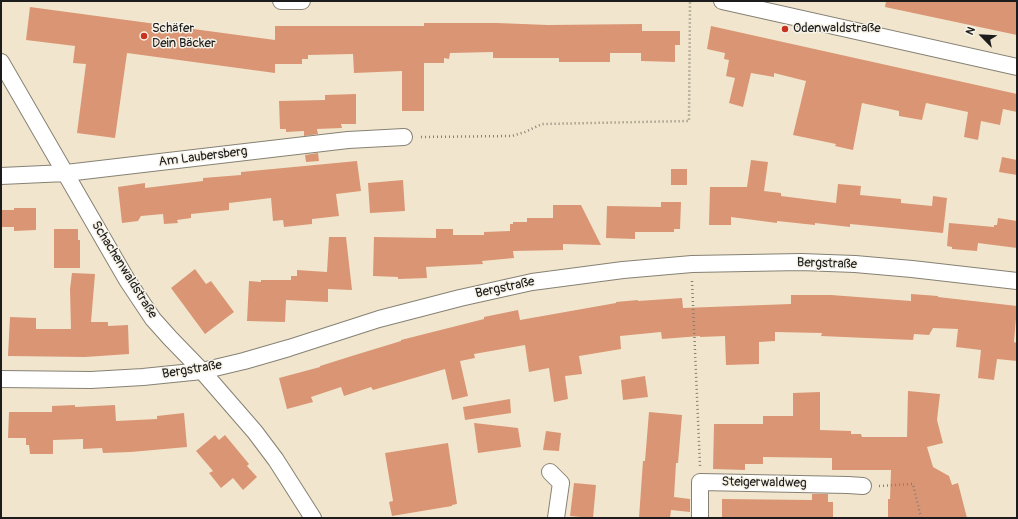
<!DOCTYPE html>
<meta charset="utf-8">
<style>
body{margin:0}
#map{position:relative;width:1018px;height:519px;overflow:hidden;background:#f1e6cd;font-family:Pangolin,sans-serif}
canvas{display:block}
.frame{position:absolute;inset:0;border:2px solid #1c1c1c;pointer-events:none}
.north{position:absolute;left:962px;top:16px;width:40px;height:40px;-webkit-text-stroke:3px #f7f3e8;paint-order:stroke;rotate:294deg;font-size:11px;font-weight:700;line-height:16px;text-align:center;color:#1c1c1c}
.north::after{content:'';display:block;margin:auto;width:14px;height:18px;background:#1c1c1c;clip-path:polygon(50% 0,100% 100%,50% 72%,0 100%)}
</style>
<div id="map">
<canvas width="1018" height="519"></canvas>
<div class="frame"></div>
<div class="north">N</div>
</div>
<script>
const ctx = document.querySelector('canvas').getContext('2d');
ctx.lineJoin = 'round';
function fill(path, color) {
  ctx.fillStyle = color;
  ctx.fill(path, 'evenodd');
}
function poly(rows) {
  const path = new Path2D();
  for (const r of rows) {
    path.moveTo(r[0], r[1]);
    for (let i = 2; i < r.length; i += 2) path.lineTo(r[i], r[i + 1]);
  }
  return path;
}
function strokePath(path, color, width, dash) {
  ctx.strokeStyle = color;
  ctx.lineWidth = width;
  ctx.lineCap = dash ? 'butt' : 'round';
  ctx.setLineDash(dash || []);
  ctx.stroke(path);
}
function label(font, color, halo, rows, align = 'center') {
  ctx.font = font + ' Pangolin,sans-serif';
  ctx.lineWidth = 3;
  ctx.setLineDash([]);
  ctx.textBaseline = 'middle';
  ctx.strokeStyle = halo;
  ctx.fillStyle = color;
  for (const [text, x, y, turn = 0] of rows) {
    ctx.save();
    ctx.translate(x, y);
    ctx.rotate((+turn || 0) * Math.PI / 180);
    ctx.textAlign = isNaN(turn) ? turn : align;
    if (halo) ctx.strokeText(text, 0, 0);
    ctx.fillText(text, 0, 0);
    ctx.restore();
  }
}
const building = poly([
 [886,1,1017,1,1017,35,885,7],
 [30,7,275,40,275,26,424,26,424,23,497,23,548,25,642,24,642,31,680,31,680,45,675,45,675,62,641,61,641,53,610,53,610,62,559,62,559,58,493,58,493,52,450,53,449,59,444,58,444,63,424,63,424,111,402,111,402,71,354,73,353,54,308,55,308,59,302,59,302,64,275,64,275,73,127,53,115,138,77,133,86,64,73,63,75,46,26,40],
 [711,26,1017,94,1017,112,1003,109,1000,125,981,121,978,140,964,137,968,112,926,103,922,120,916,119,899,116,899,111,862,103,853,150,835,146,836,144,793,135,806,81,774,73,774,77,751,73,743,107,729,103,735,78,726,76,729,60,724,59,725,53,707,49],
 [356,94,356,124,341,124,342,128,317,129,318,134,304,136,304,131,286,132,286,129,280,129,279,101,325,100,325,95],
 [318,153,319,161,306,162,305,155],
 [1002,157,1017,160,1017,175,999,172],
 [751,160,768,162,764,191,781,193,781,196,836,203,838,184,861,186,860,195,901,199,901,203,932,206,933,196,947,198,943,233,850,224,850,227,815,223,815,225,777,221,777,223,731,217,731,225,709,225,710,187,747,187],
 [357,161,361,191,336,194,339,216,312,219,312,224,284,227,283,220,273,221,271,198,229,203,229,210,191,214,191,218,177,220,178,223,164,224,163,214,141,216,138,221,122,223,118,187,145,183,145,188,203,181,203,178,241,175,241,172],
 [671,169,687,169,687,185,671,185],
 [403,180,405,211,370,213,368,183],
 [661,202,681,202,680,229,674,229,674,232,635,232,635,239,606,238,607,206,661,207],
 [553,205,581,205,601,245,563,244,563,250,513,251,514,258,482,261,483,264,426,267,427,278,398,279,398,277,373,276,374,237,436,238,436,229,453,229,453,235,484,235,484,232,510,231,510,224,513,224,513,222,527,222,527,218,553,218],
 [14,208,36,208,36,230,14,231,14,227,1,227,1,210,14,210],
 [998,218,1017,221,1017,248,978,243,977,251,952,249,952,247,947,246,949,223,994,227,994,225,997,225],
 [54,229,78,229,78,240,80,240,80,268,54,268],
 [329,237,346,237,352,290,328,289,328,302,286,300,285,322,247,321,249,281,261,282,261,280,291,280,291,276,297,276,297,270,327,272],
 [195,269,206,284,211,281,234,312,205,334,171,288],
 [72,273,95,274,91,322,108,322,108,326,128,325,129,354,85,357,8,356,10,317,36,318,36,329,71,329,70,289],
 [911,294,938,296,938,297,1017,306,1014,342,1017,343,1017,361,997,359,994,380,978,378,981,350,956,347,958,329,933,328,929,335,914,334,913,340,821,336,822,333,775,332,775,341,759,342,759,364,726,365,725,336,700,337,700,336,662,339,661,332,620,336,621,349,579,356,582,374,565,376,568,399,554,402,549,368,529,372,525,345,474,354,475,358,460,361,468,396,452,400,445,369,373,390,371,387,344,396,341,387,311,397,313,402,287,409,279,378,320,367,320,366,355,355,401,341,401,340,484,319,484,317,518,310,520,320,616,303,616,302,638,300,638,301,682,298,683,308,791,304,791,295,831,295,911,301],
 [645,376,648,397,623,400,621,380],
 [908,391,940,394,937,420,943,443,927,447,933,467,949,476,952,485,958,483,967,518,888,518,888,499,890,499,891,470,832,470,832,458,763,457,763,464,745,464,745,470,713,469,714,424,763,424,763,416,793,416,793,393,820,392,820,430,851,431,851,434,861,434,862,437,907,437],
 [510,399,511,413,465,420,463,407],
 [75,405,75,407,115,405,116,421,157,419,157,416,184,413,187,447,131,452,103,453,102,448,83,449,83,439,53,440,53,454,30,454,29,445,26,445,26,438,8,438,9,412,52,412,52,406],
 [649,412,682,415,678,463,676,463,674,497,690,499,690,512,671,510,670,518,639,518,643,461,645,461],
 [474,423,518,428,521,447,478,453],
 [546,431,561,433,559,451,543,450],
 [215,435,219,440,225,435,249,464,247,466,257,477,243,490,233,478,221,488,209,473,213,471,196,451],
 [448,443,457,504,452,505,452,506,392,516,389,502,393,501,385,453],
 [574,483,596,485,593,518,570,516],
 [812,494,828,494,828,502,833,502,833,518,722,518,722,499,812,500]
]);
const path = poly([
 [421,137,512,136,525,132,542,124,689,121,690,1],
 [692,281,700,466],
 [879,486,913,484,921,518]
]);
const minor = poly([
 [281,1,302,1],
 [722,1,1017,67],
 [1,62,127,280,153,319,170,338,202,371,255,432,276,460,313,518],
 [1,176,66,173,348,140,404,137],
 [1,379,91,380,143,377,202,371,244,361,289,348,379,319,460,298,532,282,623,270,692,264,801,262,855,264,912,269,1017,281],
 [550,472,561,483,556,518],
 [700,518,700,482,848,485,863,486]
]);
const markers = [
 [785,29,4,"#c8321e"],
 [144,36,4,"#c8321e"]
];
const poiNames = [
 ["Schäfer",152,29],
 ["Dein Bäcker",152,44],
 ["Odenwaldstraße",793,29]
];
const streetNames = [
 ["Am Laubersberg",203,157,-7],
 ["Bergstraße",827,264,2],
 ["Schachenwaldstraße",124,270,58],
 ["Bergstraße",505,288,-12],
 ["Bergstraße",192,370,-9],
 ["Steigerwaldweg",764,483,1]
];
fill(building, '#da9574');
strokePath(minor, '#868174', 18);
strokePath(path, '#868174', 2.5, [1, 3]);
strokePath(minor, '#fff', 16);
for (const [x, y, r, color] of markers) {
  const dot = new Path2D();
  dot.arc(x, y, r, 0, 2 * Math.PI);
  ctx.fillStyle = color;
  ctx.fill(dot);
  strokePath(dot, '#f7f3e8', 1.5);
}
label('13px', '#1c1c1c', '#f7f3e8', poiNames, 'left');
label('13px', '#1c1c1c', '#f7f3e8', streetNames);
</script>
